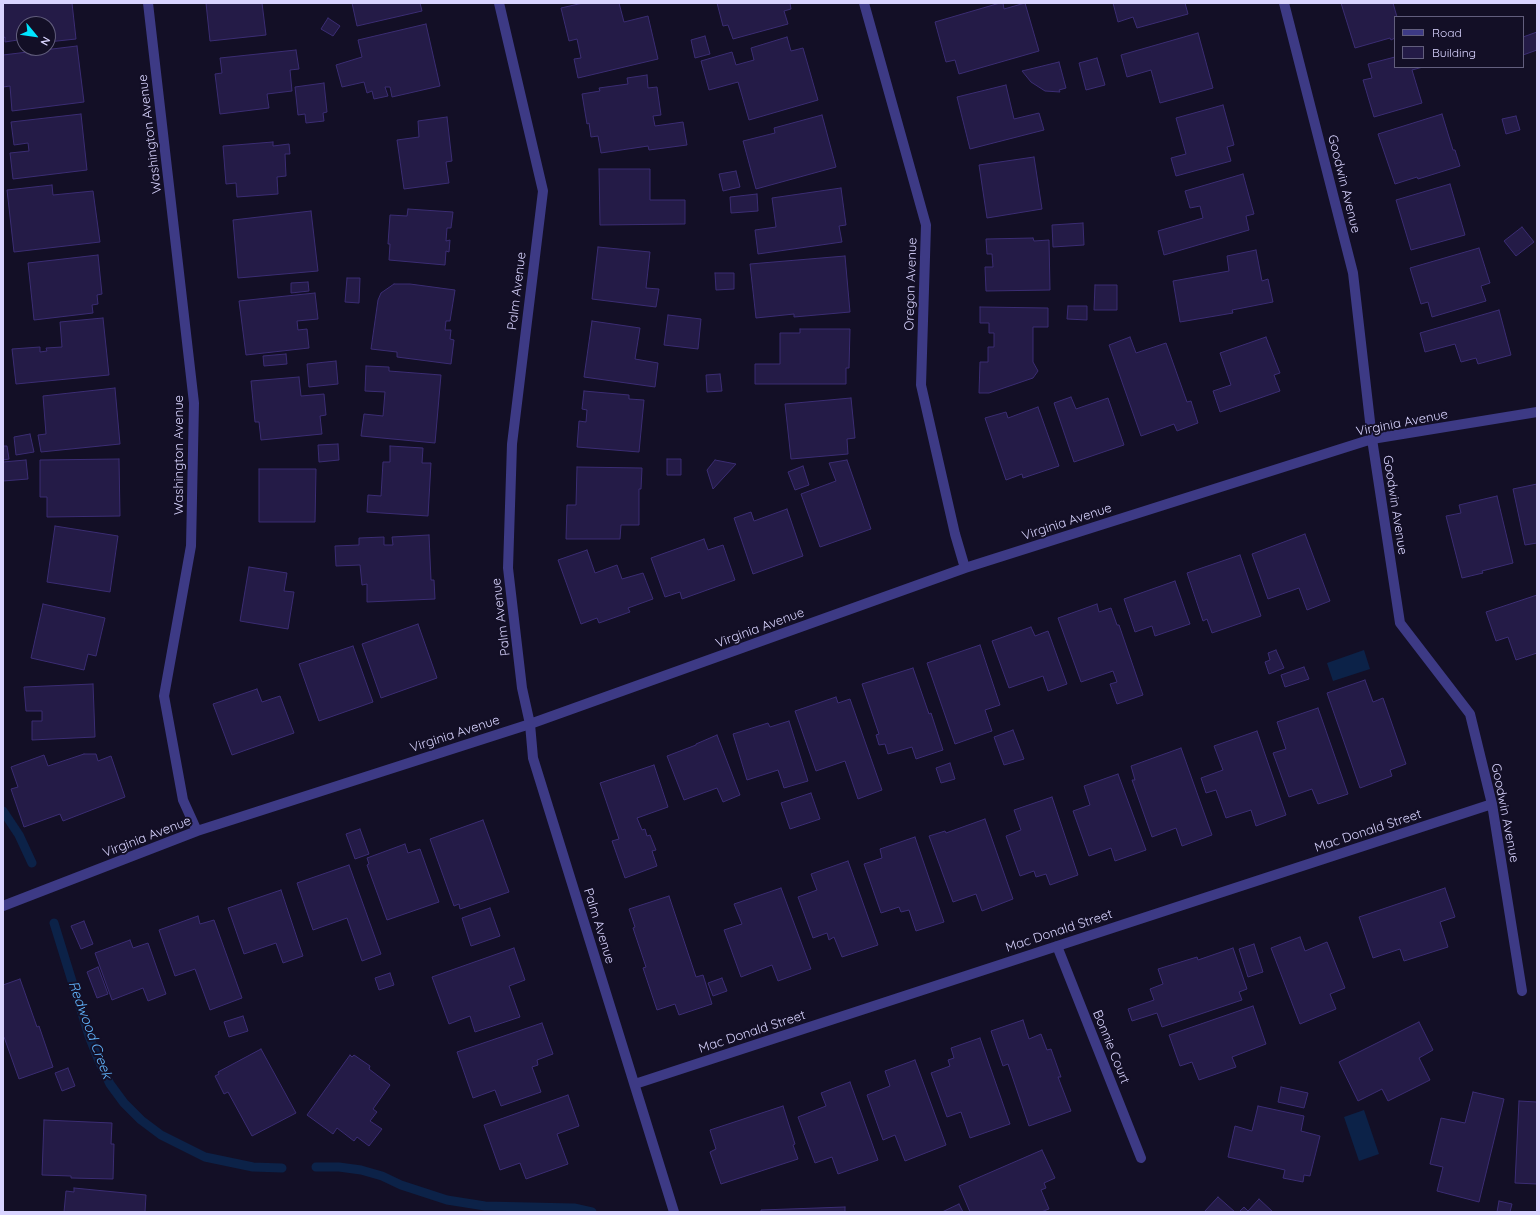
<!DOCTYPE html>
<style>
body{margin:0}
#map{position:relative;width:1540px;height:1215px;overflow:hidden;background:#130f26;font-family:Quicksand,sans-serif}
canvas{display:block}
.frame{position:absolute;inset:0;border:4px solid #d9d4ff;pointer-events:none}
.legend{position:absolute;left:1394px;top:16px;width:130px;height:52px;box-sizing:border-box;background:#130f26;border:1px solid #625e7d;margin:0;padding:5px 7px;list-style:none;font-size:12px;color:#d9d4ff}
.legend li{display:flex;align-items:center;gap:8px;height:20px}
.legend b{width:20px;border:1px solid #625e7d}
.north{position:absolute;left:16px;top:16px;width:40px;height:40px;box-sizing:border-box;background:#130f26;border:1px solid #625e7d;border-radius:50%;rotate:119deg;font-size:11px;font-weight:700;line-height:16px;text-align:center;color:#d9d4ff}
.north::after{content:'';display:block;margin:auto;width:14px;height:18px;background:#00e5ff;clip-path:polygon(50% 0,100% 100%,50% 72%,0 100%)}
</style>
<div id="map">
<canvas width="1540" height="1215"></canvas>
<div class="frame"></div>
<ul class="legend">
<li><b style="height:5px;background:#3d3a85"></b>Road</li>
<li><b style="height:11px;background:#241b47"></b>Building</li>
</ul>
<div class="north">N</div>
</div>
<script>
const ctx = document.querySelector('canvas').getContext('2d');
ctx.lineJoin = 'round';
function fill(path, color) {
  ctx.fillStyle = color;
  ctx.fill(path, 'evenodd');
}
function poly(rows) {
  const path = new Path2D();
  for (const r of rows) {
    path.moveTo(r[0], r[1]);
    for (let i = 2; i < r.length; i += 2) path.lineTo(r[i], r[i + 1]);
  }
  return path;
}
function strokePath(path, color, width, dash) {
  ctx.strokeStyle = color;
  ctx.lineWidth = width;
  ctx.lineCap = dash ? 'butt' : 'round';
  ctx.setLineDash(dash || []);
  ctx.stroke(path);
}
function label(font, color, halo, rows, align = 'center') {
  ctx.font = font + ' Quicksand,sans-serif';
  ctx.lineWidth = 4;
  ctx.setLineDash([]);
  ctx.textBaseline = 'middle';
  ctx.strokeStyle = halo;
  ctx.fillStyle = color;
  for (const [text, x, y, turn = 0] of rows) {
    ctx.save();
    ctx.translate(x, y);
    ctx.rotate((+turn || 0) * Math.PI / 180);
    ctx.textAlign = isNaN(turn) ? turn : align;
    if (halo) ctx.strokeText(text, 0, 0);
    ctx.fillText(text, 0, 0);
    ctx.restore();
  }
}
const water = poly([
 [1364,650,1370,669,1333,681,1327,663],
 [1364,1110,1379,1154,1359,1161,1344,1117]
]);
const stream = poly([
 [3,811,19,835,32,863],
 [54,923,89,1036,99,1061,110,1084,124,1103,141,1120,161,1135,205,1157,253,1167,282,1168],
 [316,1167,339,1167,361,1170,382,1176,401,1185,447,1200,485,1206,574,1208,592,1212]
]);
const building = poly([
 [3,3,72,3,76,39,48,42,48,24,24,24,24,39,5,42,5,37,3,38,3,3],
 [206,3,262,3,266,35,210,41,206,3],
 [352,3,420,3,422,11,357,26,352,3],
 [583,3,619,3,624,22,648,16,658,59,578,78,574,59,581,58,577,39,569,41,561,8,583,3],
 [717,3,790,3,791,9,784,11,788,24,733,39,728,25,723,26,717,3],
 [1000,3,1003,3,1004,9,1025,3,1039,51,959,74,955,60,946,62,935,22,1000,3],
 [1113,3,1185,3,1188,14,1137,28,1133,17,1118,22,1113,3],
 [1341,3,1393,3,1397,17,1395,17,1395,38,1391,40,1390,38,1355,48,1341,3],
 [328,18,340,26,333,36,321,29,328,18],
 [426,24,440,86,392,97,390,87,385,87,388,96,374,99,372,91,367,93,364,82,342,87,336,65,362,57,358,40,426,24],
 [1537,32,1537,50,1523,55,1523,37,1537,32],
 [1198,33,1213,88,1160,103,1151,70,1127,77,1121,55,1198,33],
 [705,36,710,54,695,58,691,40,705,36],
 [787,37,791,51,803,48,818,100,749,120,738,82,709,90,701,61,732,52,736,65,754,60,751,48,787,37],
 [77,46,84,102,12,111,10,86,3,87,3,55,77,46],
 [296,50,299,69,290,70,292,91,267,94,269,108,220,114,215,74,222,73,220,58,296,50],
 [1395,57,1395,67,1423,67,1412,70,1422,103,1374,117,1363,80,1372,78,1368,64,1395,57],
 [1097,58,1105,85,1086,90,1079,63,1097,58],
 [1059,62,1066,88,1059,90,1060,92,1045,91,1031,82,1022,71,1059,62],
 [647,75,648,88,657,87,661,115,653,116,655,126,683,122,687,145,649,150,648,146,601,153,598,136,591,137,589,123,587,124,582,94,600,91,599,88,628,84,627,78,647,75],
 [324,83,327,112,323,113,324,121,306,123,305,114,298,115,295,87,324,83],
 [1006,85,1014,119,1039,113,1044,130,970,149,957,97,1006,85],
 [1223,105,1234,145,1227,147,1231,161,1176,176,1171,158,1186,154,1176,118,1223,105],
 [81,114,87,170,13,179,10,153,29,151,28,143,14,145,11,122,81,114],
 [1442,114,1453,150,1455,150,1460,166,1418,179,1417,177,1395,184,1378,134,1442,114],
 [822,115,836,167,756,189,743,141,775,133,774,128,822,115],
 [1516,116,1520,130,1506,134,1502,119,1516,116],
 [447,117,452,161,446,162,449,183,404,189,397,140,419,137,418,121,447,117],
 [273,142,273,146,289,144,290,154,285,154,286,176,277,177,278,194,237,197,236,183,226,184,223,146,273,142],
 [1034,157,1042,209,987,218,979,165,1034,157],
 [599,169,650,169,650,200,685,200,685,224,600,225,599,169],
 [736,171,740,187,723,191,719,174,736,171],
 [1243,174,1254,214,1246,216,1249,230,1164,255,1158,231,1203,218,1200,206,1190,208,1185,191,1243,174],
 [1450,184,1465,235,1411,250,1396,200,1450,184],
 [52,185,53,195,93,191,100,242,14,252,7,190,52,185],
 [841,188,846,225,839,226,842,242,758,254,755,230,776,227,772,198,841,188],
 [757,194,758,211,731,213,730,197,757,194],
 [408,209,453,212,451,228,447,228,446,241,450,240,449,252,446,251,445,265,389,260,390,244,388,244,390,215,407,216,408,209],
 [311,211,318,271,238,278,233,220,311,211],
 [1083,223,1084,245,1053,247,1052,225,1083,223],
 [1522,227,1534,242,1516,256,1504,241,1522,227],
 [1033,238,1034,241,1049,240,1050,290,986,291,985,267,993,267,992,254,987,254,986,239,1033,238],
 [598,247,650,252,646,288,659,289,656,307,592,299,598,247],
 [1479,248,1490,283,1481,286,1486,301,1432,317,1428,302,1421,304,1410,268,1479,248],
 [1256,250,1262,281,1268,279,1273,302,1232,310,1233,313,1180,322,1173,281,1229,271,1227,256,1256,250],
 [98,255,102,294,97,295,98,304,92,305,93,313,34,320,28,263,98,255],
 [845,256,850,312,794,317,794,314,756,318,750,264,845,256],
 [715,273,734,273,734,289,716,290,715,273],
 [347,278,360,278,359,303,345,302,347,278],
 [308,282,309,291,291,293,291,283,308,282],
 [394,284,410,284,455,290,450,321,446,321,445,330,451,330,450,339,454,340,451,364,397,357,397,352,371,349,378,300,381,293,394,284],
 [1095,285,1117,285,1117,310,1094,310,1095,285],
 [315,293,318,319,297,321,298,330,307,329,309,348,246,355,239,301,315,293],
 [1068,306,1087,306,1087,320,1067,319,1068,306],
 [980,307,1048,308,1048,327,1033,327,1033,362,1038,371,1033,378,989,393,979,393,980,362,988,362,988,347,994,347,994,333,989,333,989,323,980,323,980,307],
 [1499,310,1511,355,1478,364,1476,358,1461,362,1455,344,1425,352,1420,333,1499,310],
 [668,315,701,319,698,349,664,345,668,315],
 [103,318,109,375,16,384,12,349,40,347,40,352,47,351,46,348,62,347,60,322,103,318],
 [592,321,640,328,635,359,658,363,655,387,584,377,592,321],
 [800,329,850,329,849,368,846,368,846,384,755,384,755,364,780,364,780,333,800,333,800,329],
 [1130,337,1136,353,1166,343,1187,402,1191,401,1198,423,1177,431,1174,424,1141,436,1109,345,1130,337],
 [1266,337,1280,373,1274,375,1280,391,1220,412,1213,391,1231,385,1220,353,1266,337],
 [286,354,287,364,264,366,263,356,286,354],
 [336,361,338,384,309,387,307,364,336,361],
 [366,366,389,367,389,371,441,375,435,443,361,436,364,414,383,416,385,392,365,391,366,366],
 [720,374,722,391,707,392,706,375,720,374],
 [299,377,301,396,324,394,326,415,320,416,322,434,261,440,259,422,255,422,251,381,299,377],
 [115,388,120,444,41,452,38,435,46,434,43,396,115,388],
 [584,391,629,395,629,399,644,400,639,452,577,447,579,421,586,422,587,410,582,409,584,391],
 [1071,397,1076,409,1108,398,1124,445,1074,462,1054,403,1071,397],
 [851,398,855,438,847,439,848,454,791,459,785,404,851,398],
 [1038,407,1059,466,1023,478,1022,474,1006,480,985,418,1006,412,1008,418,1038,407],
 [30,434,34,452,16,455,14,437,30,434],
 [338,444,339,460,319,462,318,445,338,444],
 [3,446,7,446,9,459,3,460,3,446],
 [390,446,423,448,422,463,431,463,428,516,367,512,368,495,381,496,383,462,390,462,390,446],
 [119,459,120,516,47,517,47,497,40,497,40,460,119,459],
 [667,459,681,459,681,475,667,475,667,459],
 [26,460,28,479,3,481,3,462,26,460],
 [715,460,736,464,713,489,707,470,715,460],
 [847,460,871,529,820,547,801,494,836,481,829,463,847,460],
 [803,466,809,485,795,490,788,472,803,466],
 [577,467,642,468,641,489,639,489,639,525,621,525,620,539,566,539,567,505,576,505,577,467],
 [259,469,316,469,315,522,259,522,259,469],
 [1537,484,1537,543,1525,545,1513,489,1537,484],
 [1497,496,1513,563,1482,571,1483,573,1462,578,1446,516,1461,513,1459,505,1497,496],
 [787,509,803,556,753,574,734,518,751,512,754,521,787,509],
 [55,526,118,536,110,592,47,582,55,526],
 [1305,534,1330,601,1307,610,1299,588,1268,599,1252,554,1305,534],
 [429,535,431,580,434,580,435,599,367,602,367,584,362,585,360,565,336,566,335,546,359,545,359,538,384,537,384,545,393,545,392,537,429,535],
 [704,539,708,550,723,545,735,580,682,599,680,592,665,597,651,558,704,539],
 [587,550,595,573,617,565,622,579,643,573,653,599,628,608,630,612,599,623,597,618,581,624,558,560,587,550],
 [1240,555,1261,616,1212,633,1207,619,1203,621,1187,573,1240,555],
 [249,567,287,573,284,591,294,592,288,629,240,621,249,567],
 [1175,581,1190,624,1155,636,1152,626,1135,632,1124,599,1175,581],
 [1537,595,1537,653,1516,660,1508,637,1496,641,1486,612,1537,595],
 [43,604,105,618,96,656,88,654,84,670,31,658,43,604],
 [1097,604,1099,612,1111,608,1117,625,1119,625,1143,695,1117,704,1110,684,1117,682,1113,671,1081,682,1058,618,1097,604],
 [418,624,437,678,381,698,362,644,418,624],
 [1031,627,1035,636,1048,631,1067,684,1048,691,1043,676,1009,688,992,641,1031,627],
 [980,645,1000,705,985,710,992,731,955,744,927,663,980,645],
 [353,646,373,702,319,721,299,664,353,646],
 [1276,650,1284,668,1269,674,1265,662,1270,660,1268,653,1276,650],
 [1304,667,1309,679,1285,687,1281,675,1304,667],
 [913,668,929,714,931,713,943,750,916,759,912,747,888,754,885,744,879,745,876,735,879,734,862,684,913,668],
 [1365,680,1373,702,1383,698,1406,764,1390,770,1392,776,1360,788,1327,693,1365,680],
 [93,684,95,737,32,740,32,721,42,721,42,711,26,711,24,687,93,684],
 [257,689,262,702,280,696,294,733,232,755,213,704,257,689],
 [836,697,838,703,850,699,882,790,858,799,845,761,816,771,795,711,836,697],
 [1318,708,1348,794,1318,804,1312,789,1289,797,1273,753,1286,749,1277,722,1318,708],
 [789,721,808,781,784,788,778,770,747,780,733,734,768,723,770,727,789,721],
 [1013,730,1024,759,1004,765,994,737,1013,730],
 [1257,731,1286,815,1256,826,1251,810,1226,818,1216,790,1206,793,1201,778,1223,770,1214,746,1257,731],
 [717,735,740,795,723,802,717,788,684,800,667,756,696,745,696,744,717,735],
 [1181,748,1212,835,1182,846,1176,828,1152,837,1132,780,1135,780,1131,766,1181,748],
 [84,754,96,754,98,761,111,756,125,797,63,821,60,814,24,827,11,789,18,787,11,767,44,755,48,766,84,754],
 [950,763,955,779,941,783,936,768,950,763],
 [654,765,668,807,637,818,642,830,645,829,647,836,650,835,656,850,652,851,657,866,625,878,612,841,619,839,600,783,654,765],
 [1118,774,1146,850,1115,861,1111,848,1089,856,1073,811,1090,805,1084,786,1118,774],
 [811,793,820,819,790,829,781,803,811,793],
 [1052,797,1078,875,1050,885,1046,874,1036,877,1034,871,1020,876,1006,836,1021,830,1014,810,1052,797],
 [985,819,1013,899,982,911,976,894,953,902,929,836,945,831,946,833,985,819],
 [483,820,509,892,460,909,459,904,454,906,430,839,483,820],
 [360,829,369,854,355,859,346,834,360,829],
 [915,837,944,922,916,931,909,910,901,912,899,907,881,913,864,864,882,858,880,849,915,837],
 [405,844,408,853,420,849,439,902,387,920,367,865,369,864,367,858,405,844],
 [848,861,878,945,842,957,834,937,829,940,827,933,813,938,798,897,817,890,811,874,848,861],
 [349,865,381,954,362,961,347,918,313,930,297,883,349,865],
 [781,888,811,969,778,981,772,965,741,977,724,930,742,924,734,904,781,888],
 [1445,888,1455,917,1440,922,1448,947,1404,961,1400,949,1373,958,1359,917,1445,888],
 [281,890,303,956,283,963,276,943,244,954,228,908,281,890],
 [669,896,696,977,703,975,712,1004,679,1015,675,1004,657,1010,643,968,646,967,633,928,635,927,629,909,669,896],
 [490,908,500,936,471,946,462,918,490,908],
 [198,916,200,924,214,920,242,998,210,1010,195,969,175,976,159,930,198,916],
 [84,921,93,944,81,949,71,926,84,921],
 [1300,937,1305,951,1327,942,1345,988,1330,994,1336,1009,1300,1024,1271,948,1300,937],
 [130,940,133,948,148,943,166,994,148,1001,143,988,112,1000,95,953,130,940],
 [1254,944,1263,972,1248,977,1239,949,1254,944],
 [514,948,525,980,509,986,520,1017,475,1032,470,1016,449,1024,432,977,514,948],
 [1233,948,1247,989,1239,992,1242,1000,1162,1027,1157,1013,1132,1021,1128,1009,1154,1000,1150,989,1163,984,1158,969,1197,957,1198,960,1233,948],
 [98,967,108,994,97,998,87,972,98,967],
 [390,973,394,985,379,990,375,978,390,973],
 [722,978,727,991,713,996,708,983,722,978],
 [20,979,37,1027,39,1026,53,1067,19,1079,4,1037,3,1037,3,985,20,979],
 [1253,1006,1266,1044,1232,1057,1236,1067,1199,1080,1192,1062,1180,1066,1169,1035,1253,1006],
 [243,1016,248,1031,229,1037,224,1022,243,1016],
 [1023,1020,1029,1039,1041,1034,1047,1050,1051,1049,1061,1077,1058,1077,1071,1111,1029,1126,1008,1064,1003,1066,991,1031,1023,1020],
 [1419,1022,1433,1050,1419,1058,1430,1080,1388,1101,1382,1089,1358,1101,1339,1062,1419,1022],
 [542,1023,553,1054,537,1060,538,1065,532,1067,541,1092,501,1106,495,1090,473,1098,457,1052,542,1023],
 [980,1038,1010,1124,970,1138,961,1112,947,1117,931,1073,950,1066,948,1060,954,1058,951,1048,980,1038],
 [261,1049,296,1113,252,1136,228,1092,224,1094,215,1076,219,1074,218,1072,261,1049],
 [350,1055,352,1057,354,1055,370,1066,369,1069,390,1085,373,1109,377,1112,370,1121,382,1129,369,1146,357,1137,354,1141,337,1128,333,1134,307,1115,350,1055],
 [915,1060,946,1145,905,1161,895,1135,883,1140,867,1095,890,1086,885,1071,915,1060],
 [68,1068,75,1086,62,1091,55,1073,68,1068],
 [850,1082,878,1160,838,1174,832,1157,815,1163,798,1117,826,1106,821,1093,850,1082],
 [1281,1087,1308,1093,1304,1108,1278,1102,1281,1087],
 [1473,1092,1504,1099,1479,1202,1437,1191,1443,1167,1430,1164,1441,1118,1465,1123,1473,1092],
 [568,1095,579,1126,557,1134,568,1164,526,1179,520,1163,500,1170,484,1125,568,1095],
 [1519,1101,1537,1102,1537,1184,1515,1183,1519,1101],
 [783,1106,795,1144,793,1145,798,1159,721,1184,710,1152,716,1149,710,1130,783,1106],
 [1258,1106,1304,1116,1301,1131,1320,1136,1310,1176,1304,1175,1303,1182,1283,1178,1285,1170,1228,1157,1235,1126,1252,1131,1258,1106],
 [44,1120,112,1123,111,1144,114,1144,113,1179,71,1178,71,1176,42,1175,44,1120],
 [1042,1150,1055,1178,1044,1183,1046,1188,1041,1190,1049,1209,1041,1212,970,1212,959,1186,1042,1150],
 [74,1188,146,1195,145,1212,64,1212,66,1191,74,1192,74,1188],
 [1218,1197,1235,1212,1204,1212,1218,1197],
 [1259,1199,1273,1212,1239,1212,1244,1207,1248,1211,1259,1199],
 [1499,1201,1512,1204,1510,1212,1497,1212,1499,1201],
 [959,1204,963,1212,942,1212,959,1204],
 [845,1207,845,1212,761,1212,761,1210,845,1207]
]);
const minor = poly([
 [148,3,194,403,191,546,164,696,183,800,197,831],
 [499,3,543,191,512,444,508,568,522,688,530,724,533,758,674,1212],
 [864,3,926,225,921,385,955,534,965,568],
 [1284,3,1353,273,1372,439,1400,623,1470,714,1492,804,1522,991],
 [3,906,197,831,530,724,965,568,1372,439,1537,412],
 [1057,946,1141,1158],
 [635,1084,1492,804]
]);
const streetNames = [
 ["Washington Avenue",150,134,-97],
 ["Goodwin Avenue",1344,184,76],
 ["Oregon Avenue",911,284,-88],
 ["Palm Avenue",517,291,-83],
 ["Virginia Avenue",1402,423,-11],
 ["Washington Avenue",179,455,-90],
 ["Goodwin Avenue",1395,505,81],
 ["Virginia Avenue",1067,522,-18],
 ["Palm Avenue",501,617,-97],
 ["Virginia Avenue",760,628,-20],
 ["Virginia Avenue",455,734,-18],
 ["Goodwin Avenue",1505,813,79],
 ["Mac Donald Street",1368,831,-18],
 ["Virginia Avenue",147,837,-21],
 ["Palm Avenue",599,926,73],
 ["Mac Donald Street",1059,931,-18],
 ["Mac Donald Street",752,1032,-18],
 ["Bonnie Court",1111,1047,68]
];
const waterNames = [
 ["Redwood Creek",90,1030,70]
];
fill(water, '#0c2248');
strokePath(stream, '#0c2248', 9);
fill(building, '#241b47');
strokePath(building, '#3b2d73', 1);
strokePath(minor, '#3d3a85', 10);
label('13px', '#d9d4ff', '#130f26', streetNames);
label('italic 14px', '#62b6ff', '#130f26', waterNames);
</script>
